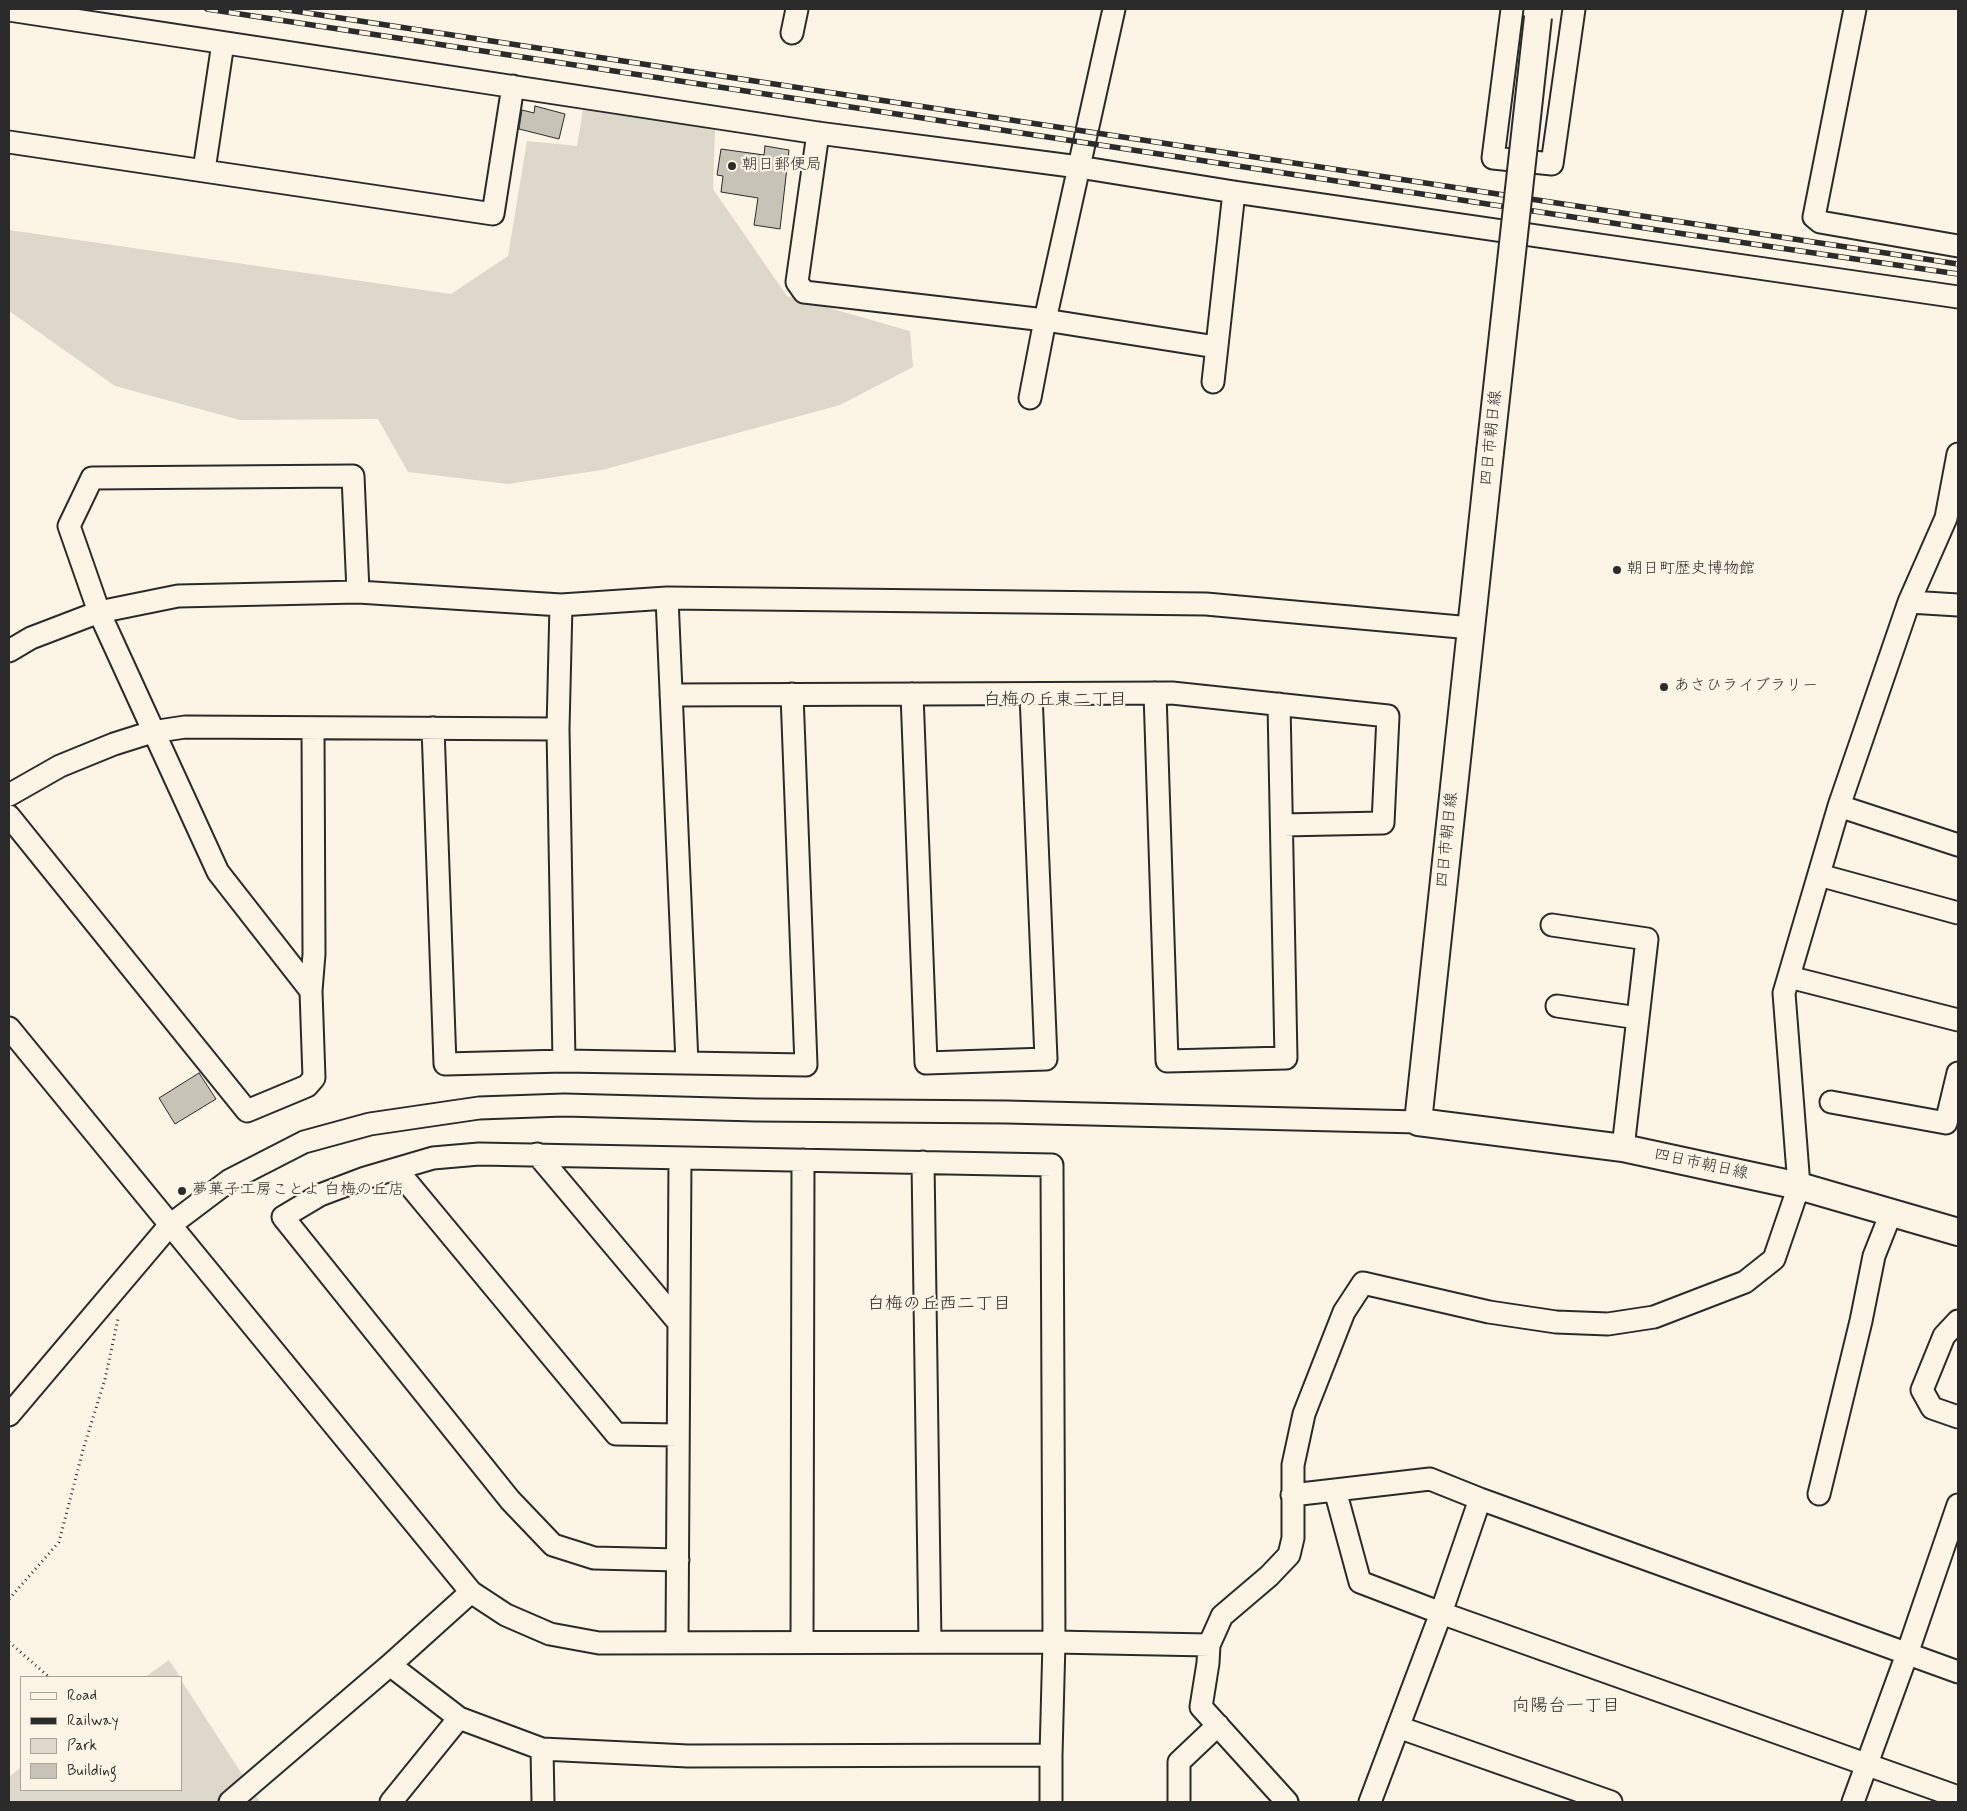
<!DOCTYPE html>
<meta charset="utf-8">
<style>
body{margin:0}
#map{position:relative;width:1967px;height:1811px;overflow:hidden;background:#fcf5e5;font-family:Mynerve,sans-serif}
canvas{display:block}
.frame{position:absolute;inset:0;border:10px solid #2b2b2b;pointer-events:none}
.legend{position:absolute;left:20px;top:1676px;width:162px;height:115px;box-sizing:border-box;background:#fcf5e5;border:1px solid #a8a49b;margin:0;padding:6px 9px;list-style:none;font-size:15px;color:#2b2b2b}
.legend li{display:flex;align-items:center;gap:10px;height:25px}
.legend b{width:25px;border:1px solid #a8a49b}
</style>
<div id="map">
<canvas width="1967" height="1811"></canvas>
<div class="frame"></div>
<ul class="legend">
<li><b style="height:6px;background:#fcf5e5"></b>Road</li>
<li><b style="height:6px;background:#2b2b2b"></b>Railway</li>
<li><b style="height:14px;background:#ded8ca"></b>Park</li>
<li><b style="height:14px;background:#c8c3b7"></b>Building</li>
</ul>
</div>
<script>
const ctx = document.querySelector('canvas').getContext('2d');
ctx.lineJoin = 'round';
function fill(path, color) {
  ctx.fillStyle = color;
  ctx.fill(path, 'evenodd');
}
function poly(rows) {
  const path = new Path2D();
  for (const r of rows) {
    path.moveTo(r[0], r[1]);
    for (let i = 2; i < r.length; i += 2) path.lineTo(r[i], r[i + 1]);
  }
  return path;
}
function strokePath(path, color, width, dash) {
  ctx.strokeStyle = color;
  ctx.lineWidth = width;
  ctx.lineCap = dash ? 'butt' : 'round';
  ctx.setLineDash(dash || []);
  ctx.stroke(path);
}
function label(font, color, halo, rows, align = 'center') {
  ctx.font = font + ' Mynerve,"Klee One",sans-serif';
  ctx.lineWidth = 4.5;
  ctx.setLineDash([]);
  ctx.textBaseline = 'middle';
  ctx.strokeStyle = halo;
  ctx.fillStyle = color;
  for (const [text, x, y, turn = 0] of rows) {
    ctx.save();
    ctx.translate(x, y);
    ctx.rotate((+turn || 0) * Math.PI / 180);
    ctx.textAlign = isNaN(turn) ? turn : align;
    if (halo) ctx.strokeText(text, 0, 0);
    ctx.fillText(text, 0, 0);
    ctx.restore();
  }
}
const green = poly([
 [583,110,715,128,713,189,787,296,910,331,913,367,840,405,602,470,508,484,408,472,378,419,240,420,115,386,9,311,9,230,451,294,508,256,527,141,577,146],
 [169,1660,180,1677,145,1677],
 [181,1680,260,1802,9,1802,9,1777,21,1767,21,1790,181,1790]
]);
const building = poly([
 [535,106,565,114,559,139,519,129,522,110,534,113,535,106],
 [765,146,789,150,780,229,754,225,758,198,721,192,723,176,717,175,721,149,764,155,765,146],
 [199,1073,216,1099,175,1124,159,1098,199,1073]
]);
const path = poly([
 [9,1599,59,1542,83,1450,105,1379,118,1319],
 [9,1642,49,1677]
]);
const minor = poly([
 [1512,9,1493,158,1552,164,1574,9],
 [1855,9,1814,217,1820,222,1958,246],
 [9,10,818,133,1079,167,1234,192,1958,297],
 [792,33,797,9],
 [818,133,797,282,804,292,1045,320,1216,347],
 [9,142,493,214,513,86],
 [204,170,223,43],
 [1213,382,1234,192],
 [1030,398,1045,320,1114,9],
 [667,598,687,1063],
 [1909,602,1958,605],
 [561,605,558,729,564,1061],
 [9,651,31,638,99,612,178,596,358,592,561,605,667,598,1206,604,1471,628],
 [1155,693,1167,1061,1286,1058,1279,704],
 [912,694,926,1063,1046,1059,1031,694],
 [671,695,1172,693,1388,716,1383,823,1282,825],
 [433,728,445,1064,564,1061,806,1065,792,694],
 [9,795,60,766,114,744,152,732,185,727,558,729],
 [1839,806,1958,845],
 [9,816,247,1111,307,1086,314,1078,311,991,314,954,313,729],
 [1819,875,1958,913],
 [1552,925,1647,939,1623,1148],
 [1789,977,1958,1020],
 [311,991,218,872,99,612,69,526,92,478,353,476,358,592],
 [1557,1006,1638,1018],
 [9,1028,471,1592,506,1615,550,1634,599,1643,1054,1642,1209,1645],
 [1831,1102,1946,1123,1958,1073],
 [537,1154,679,1323],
 [923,1162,930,1642],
 [397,1170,616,1434,678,1435],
 [1958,1321,1944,1336,1922,1390,1932,1408,1958,1417],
 [9,1415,169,1226,230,1180,304,1142,370,1124,479,1108,564,1105,756,1110,1006,1112,1418,1122],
 [1335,1490,1360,1582,1441,1613,1958,1797],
 [1819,1494,1861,1321,1874,1256,1891,1213],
 [1292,1495,1430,1479,1480,1499,1958,1672],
 [678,1560,594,1558,553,1545,510,1500,283,1217,320,1195,365,1178,433,1158,479,1154,1052,1165,1054,1642,1051,1755,1051,1802],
 [471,1592,390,1665,459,1718,542,1749,543,1802],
 [677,1642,680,1158],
 [802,1642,803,1160],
 [1398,1727,1611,1802],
 [542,1749,688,1756,1051,1755],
 [230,1802,390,1665],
 [391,1802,459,1718],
 [1179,1802,1179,1762,1218,1725],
 [1287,1802,1201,1707,1208,1663,1209,1645,1222,1616,1269,1576,1289,1555,1293,1538,1293,1465,1304,1414,1344,1312,1363,1283,1489,1312,1556,1322,1608,1324,1654,1317,1745,1282,1774,1259,1799,1186,1784,993,1839,806,1909,602,1946,518,1958,454],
 [1370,1802,1441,1613,1480,1499],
 [1853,1802,1907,1654,1958,1505]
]);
const major = poly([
 [1490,452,1418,1122,1623,1148,1799,1186,1958,1232]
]);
const rail = poly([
 [207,9,1691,235,1958,274],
 [281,9,1958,264]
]);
const majorBridge = poly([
 [1490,452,1538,17]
]);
const markers = [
 [732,166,5,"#2b2b2b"],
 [1617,570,5,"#2b2b2b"],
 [1664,687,5,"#2b2b2b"],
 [182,1191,5,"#2b2b2b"]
];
const poiNames = [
 ["朝日郵便局",742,166],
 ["朝日町歴史博物館",1627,570],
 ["あさひライブラリー",1674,687],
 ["夢菓子工房ことよ 白梅の丘店",192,1191]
];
const streetNames = [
 ["四日市朝日線",1492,438,-84],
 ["四日市朝日線",1448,840,-84],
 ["四日市朝日線",1701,1165,12]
];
const neighbourhoodNames = [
 ["白梅の丘東二丁目",1055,701],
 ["白梅の丘西二丁目",939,1305],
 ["向陽台一丁目",1566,1707]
];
fill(green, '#ded8ca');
fill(building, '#c8c3b7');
strokePath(building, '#2b2b2b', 1);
strokePath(minor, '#2b2b2b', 25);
strokePath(major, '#2b2b2b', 30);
strokePath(path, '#2b2b2b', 3, [1, 4]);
strokePath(minor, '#fcf5e5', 21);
strokePath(major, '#fcf5e5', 26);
strokePath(rail, '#2b2b2b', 5.5);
strokePath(rail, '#fcf5e5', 4, [11]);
strokePath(majorBridge, '#2b2b2b', 30, []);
strokePath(majorBridge, '#fcf5e5', 26);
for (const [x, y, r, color] of markers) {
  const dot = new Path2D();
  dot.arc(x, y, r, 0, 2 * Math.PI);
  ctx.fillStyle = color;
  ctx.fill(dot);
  strokePath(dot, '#fcf5e5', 2);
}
label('16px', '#2b2b2b', '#fcf5e5', poiNames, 'left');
label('16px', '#2b2b2b', '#fcf5e5', streetNames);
label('18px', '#2b2b2b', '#fcf5e5', neighbourhoodNames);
</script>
